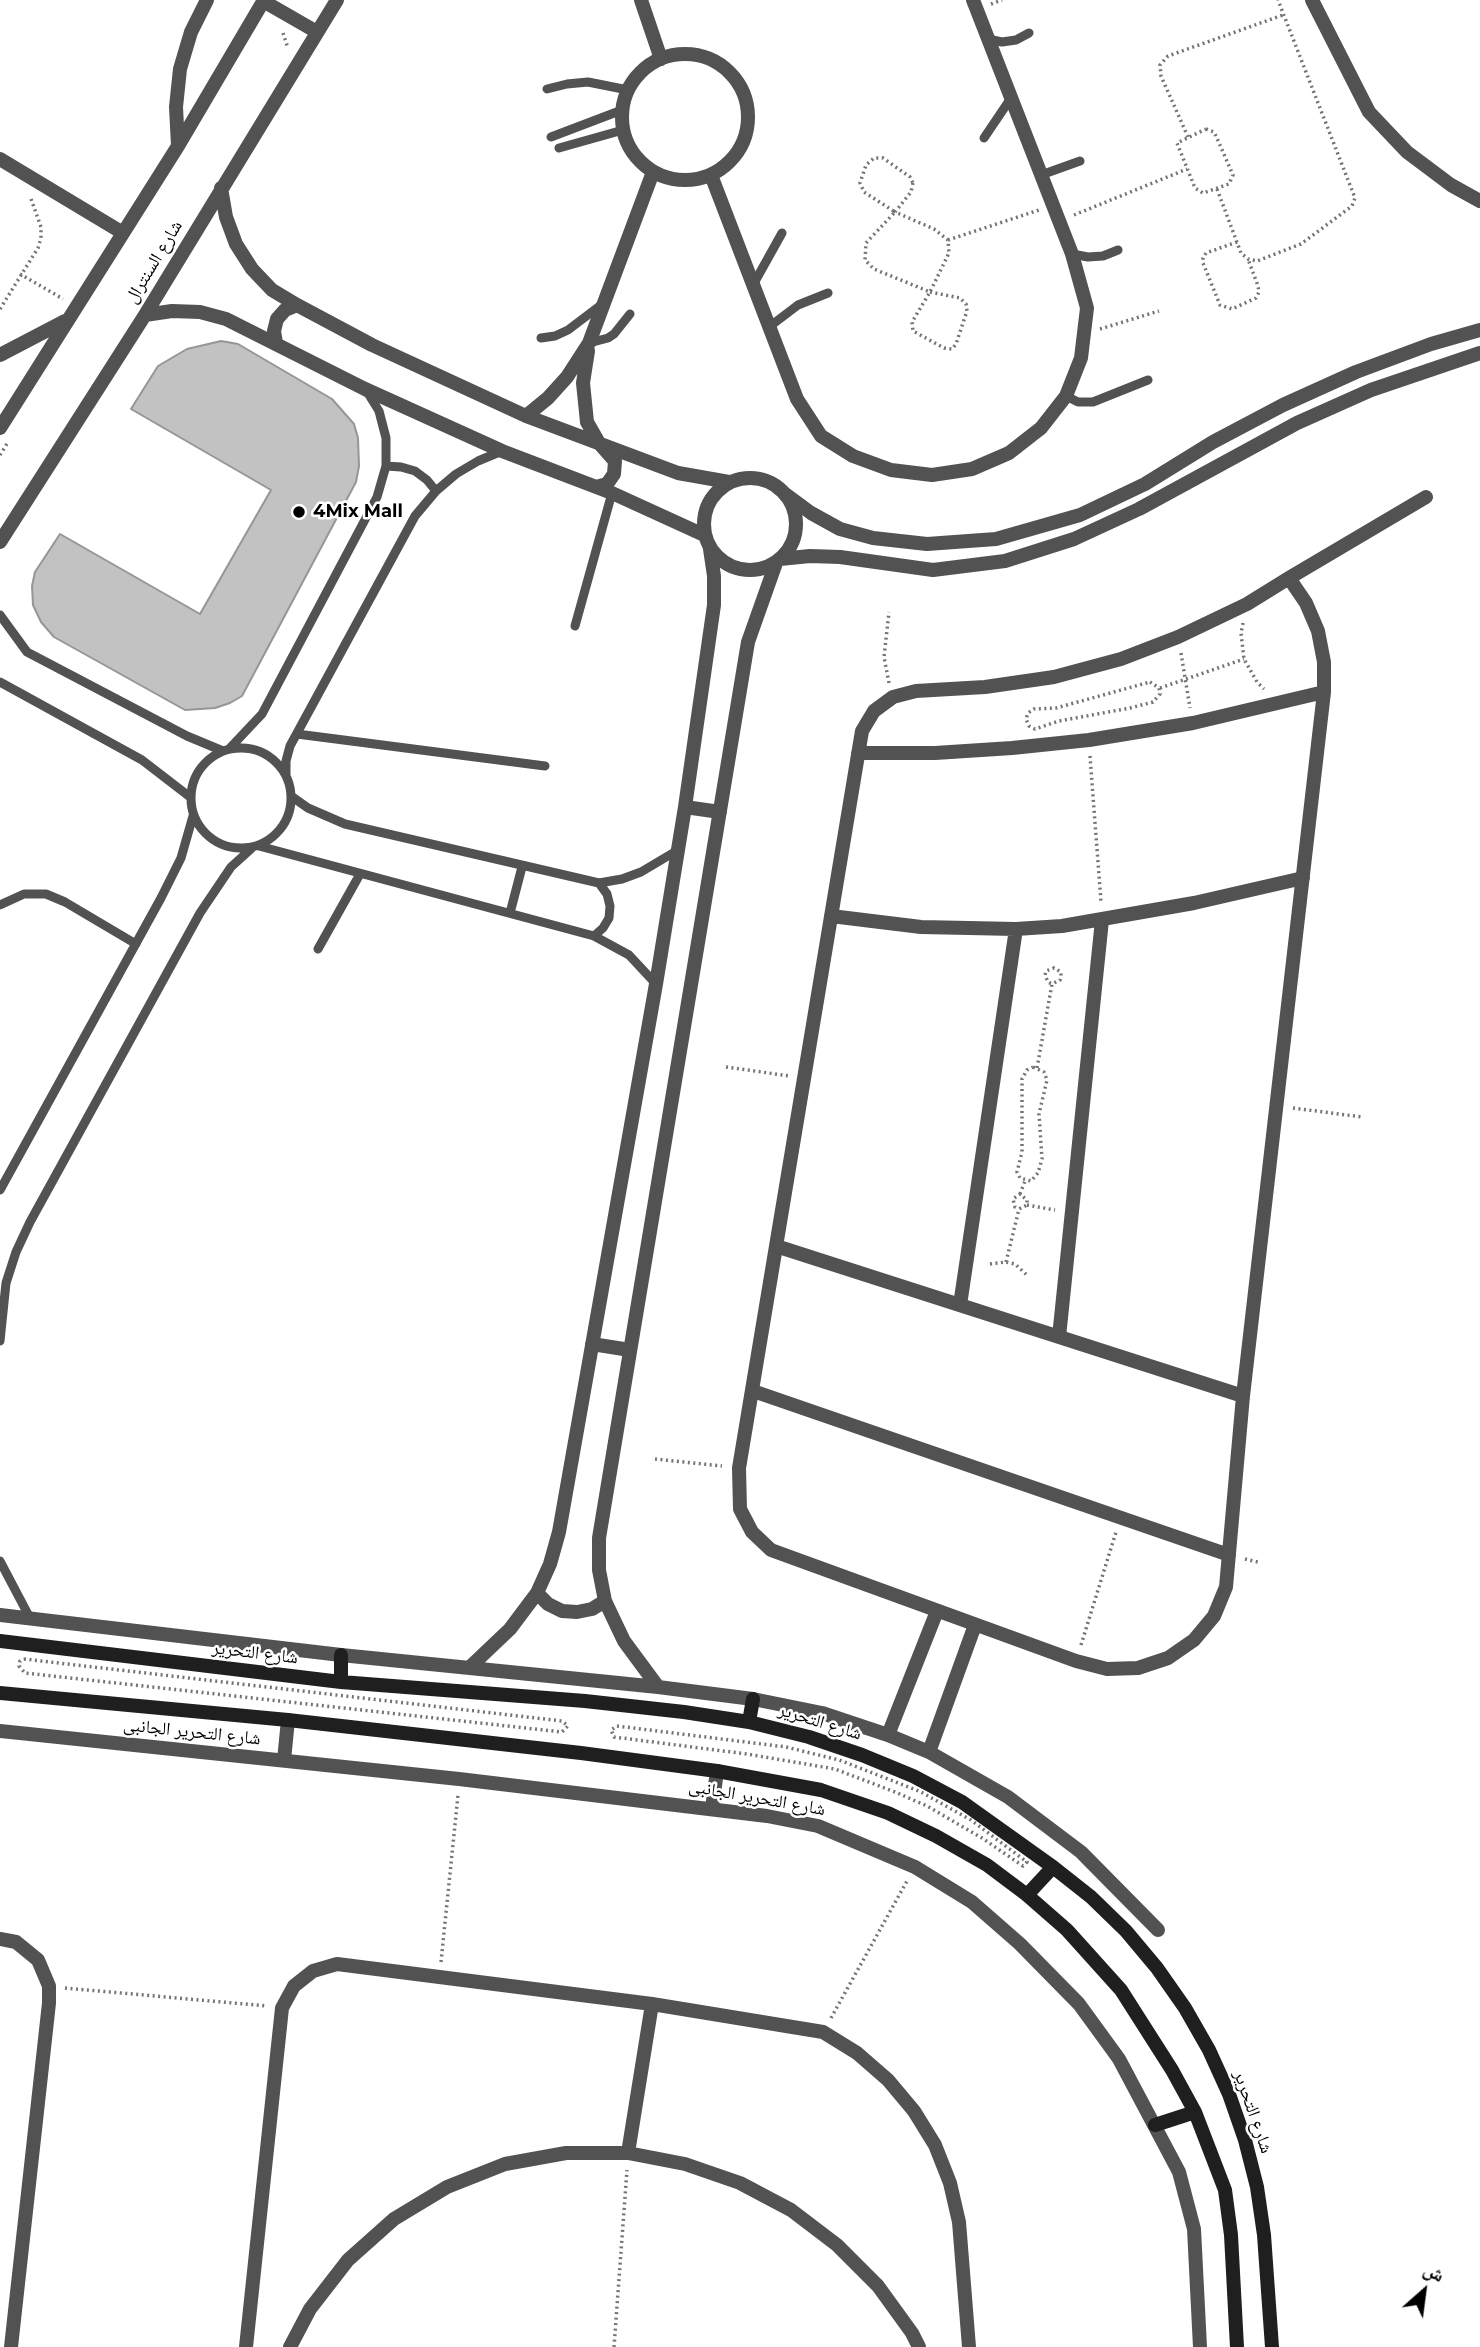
<!DOCTYPE html>
<meta charset="utf-8">
<style>
body{margin:0}
#map{position:relative;width:1480px;height:2347px;overflow:hidden;background:#fff;font-family:Montserrat,"Noto Naskh Arabic",sans-serif}
canvas{display:block}
.north{position:absolute;left:1389px;top:2256px;width:70px;height:70px;-webkit-text-stroke:5px #fff;paint-order:stroke;rotate:28deg;font-size:19px;font-weight:700;line-height:28px;text-align:center;color:#000}
.north::after{content:'';display:block;margin:auto;width:24px;height:32px;background:#000;clip-path:polygon(50% 0,100% 100%,50% 72%,0 100%)}
</style>
<div id="map">
<canvas width="1480" height="2347"></canvas>
<div class="north">ش</div>
</div>
<script>
const ctx = document.querySelector('canvas').getContext('2d');
ctx.lineJoin = 'round';
function fill(path, color) {
  ctx.fillStyle = color;
  ctx.fill(path, 'evenodd');
}
function poly(rows) {
  const path = new Path2D();
  for (const r of rows) {
    if (r.length === 3) {
      path.moveTo(r[0] + r[2], r[1]);
      path.arc(r[0], r[1], r[2], 0, 2 * Math.PI);
      continue;
    }
    path.moveTo(r[0], r[1]);
    for (let i = 2; i < r.length; i += 2) path.lineTo(r[i], r[i + 1]);
  }
  return path;
}
function strokePath(path, color, width, dash) {
  ctx.strokeStyle = color;
  ctx.lineWidth = width;
  ctx.lineCap = dash ? 'butt' : 'round';
  ctx.setLineDash(dash || []);
  ctx.stroke(path);
}
function label(font, color, halo, rows, align = 'center') {
  ctx.font = font + ' Montserrat,"Noto Naskh Arabic",sans-serif';
  ctx.lineWidth = 5;
  ctx.setLineDash([]);
  ctx.textBaseline = 'middle';
  ctx.strokeStyle = halo;
  ctx.fillStyle = color;
  for (const [text, x, y, turn = 0] of rows) {
    ctx.save();
    ctx.translate(x, y);
    ctx.rotate((+turn || 0) * Math.PI / 180);
    ctx.textAlign = isNaN(turn) ? turn : align;
    if (halo) ctx.strokeText(text, 0, 0);
    ctx.fillText(text, 0, 0);
    ctx.restore();
  }
}
const building = poly([
 [221,341,238,344,332,399,354,424,358,438,359,466,356,482,242,696,230,703,215,708,185,710,54,637,41,622,33,605,32,586,35,572,60,534,200,614,271,490,131,409,158,366,187,349,221,341]
]);
const path = poly([
 [991,4,1002,0],
 [283,33,288,48],
 [1206,129,1214,132,1216,136,1233,175,1229,184,1203,193,1195,188,1177,143,1206,129],
 [1188,137,1161,76,1160,65,1168,56,1283,15],
 [913,183,911,192,895,212,934,229,948,240,949,253,930,292,874,269,865,260,866,243,895,212,864,192,860,183,866,165,874,158,883,158,910,177,913,183],
 [1217,189,1241,253,1248,259,1257,261,1301,244,1352,206,1355,198,1278,0],
 [1074,215,1187,169],
 [948,240,1039,210],
 [1237,242,1206,253,1203,258,1203,263,1220,305,1232,309,1256,298,1259,292,1258,286,1248,259],
 [20,274,63,299],
 [930,292,960,298,966,304,967,311,956,344,952,349,944,348,913,331,912,322,930,292],
 [0,309,38,248,41,238,41,227,30,196],
 [1100,329,1159,311],
 [0,455,8,442],
 [1243,623,1241,633,1244,659,1257,682,1264,689],
 [1181,653,1190,708],
 [1150,682,1159,688,1160,694,1153,702,1130,708,1059,721,1035,729,1029,726,1026,719,1028,713,1034,709,1056,708,1150,682],
 [889,683,884,657,889,612],
 [1160,688,1244,659],
 [1090,756,1101,902],
 [726,1067,790,1076],
 [1033,1067,1044,1072,1047,1080,1039,1114,1042,1159,1038,1173,1031,1181,1020,1178,1017,1172,1022,1152,1022,1079,1027,1070,1033,1067],
 [1037,1068,1052,984,1060,980,1061,976,1061,972,1054,968,1046,971,1045,975,1048,982,1052,984],
 [1293,1108,1362,1117],
 [1020,1194,1025,1181],
 [1027,1205,1055,1210],
 [1006,1262,1019,1209,1027,1205,1027,1200,1020,1194,1013,1199,1015,1207,1019,1209],
 [990,1264,1006,1262,1015,1264,1028,1276],
 [655,1459,722,1466],
 [1245,1559,1258,1562],
 [1081,1645,1116,1532],
 [24,1659,562,1721,568,1726,562,1732,25,1673,19,1666,20,1661,24,1659],
 [617,1726,786,1747,839,1760,921,1792,971,1820,1027,1862,1023,1866,1020,1864,982,1838,927,1806,895,1792,835,1769,747,1754,614,1737,611,1730,617,1726],
 [441,1962,458,1795],
 [65,1988,267,2006],
 [831,2018,907,1881],
 [614,2347,627,2170]
]);
const lane = poly([
 [988,39,1002,42,1016,40,1029,33],
 [547,89,567,84,588,82,628,90],
 [551,137,622,110],
 [984,138,1011,98],
 [559,148,623,130],
 [1041,175,1080,161],
 [1072,254,1088,257,1103,256,1118,250],
 [753,285,782,233],
 [769,327,798,305,828,293],
 [541,338,555,336,568,330,601,305],
 [589,343,608,338,614,334,630,314],
 [1066,396,1078,402,1093,402,1148,380],
 [386,466,401,467,415,471,427,480,436,491],
 [0,615,27,652,187,736,223,751],
 [575,626,612,493],
 [0,682,142,760,190,797],
 [297,734,545,766],
 [241,798,50],
 [229,749,262,714,377,497,386,466,386,438,379,411,366,390],
 [286,775,286,761,290,746,415,516,436,491,456,474,478,461,502,451],
 [291,796,308,808,345,824,599,883,622,879,641,872,678,850],
 [259,846,594,936,629,955,656,984],
 [0,905,24,894,46,894,65,902,136,944],
 [510,913,522,867],
 [594,936,603,928,609,918,610,906,607,894,599,883],
 [318,949,360,874],
 [0,1190,161,898,181,858,193,816],
 [0,1341,6,1283,16,1252,30,1222,200,913,231,867,252,848],
 [0,1561,30,1618]
]);
const street = poly([
 [641,0,661,59],
 [1312,0,1369,112,1407,152,1451,185,1480,201],
 [263,1,317,32],
 [685,117,63],
 [178,146,176,107,180,69,191,32,207,0],
 [0,159,123,233],
 [711,175,797,399,821,436,853,456,891,470,932,475,972,469,1009,453,1041,428,1066,396,1081,358,1087,308,1072,254,973,0],
 [221,188,226,217,236,244,252,269,272,290,297,305,372,345,526,416,678,473,729,482],
 [145,315,172,311,200,312,226,319,365,389,502,451,612,493,704,535],
 [276,343,274,331,277,319,285,310,297,305],
 [588,351,583,383,587,422,599,443,615,461,614,474,607,484,596,487],
 [0,355,65,321],
 [526,416,548,398,567,377,589,343,653,172],
 [0,428,178,146,264,0],
 [750,524,46],
 [784,493,811,513,840,529,873,538,927,544,996,539,1080,515,1145,484,1213,442,1283,405,1356,372,1431,344,1480,330],
 [0,542,145,315,337,0],
 [780,559,810,556,840,557,933,570,1005,561,1074,539,1139,509,1297,423,1371,390,1480,353],
 [1289,578,1306,603,1318,631,1324,662,1324,692,1243,1396,1226,1587,1214,1616,1194,1640,1168,1658,1138,1668,1107,1669,1076,1661,771,1550,752,1532,740,1509,739,1468,862,731,874,711,893,697,916,691,985,687,1054,677,1121,659,1178,637,1247,604,1289,578,1426,497],
 [858,753,935,753,1012,748,1089,740,1193,723,1324,692],
 [685,807,720,812],
 [831,916,921,927,1016,929,1062,926,1194,903,1303,878],
 [776,1246,1243,1396],
 [960,1305,1016,929],
 [1059,1337,1102,920],
 [592,1344,630,1350],
 [753,1391,1229,1555],
 [537,1593,548,1604,562,1611,577,1612,592,1609,605,1601],
 [0,1615,341,1655,658,1687,753,1699,822,1713,888,1735,929,1752,1008,1797,1081,1852,1158,1930],
 [470,1667,510,1629,537,1593,550,1564,559,1532,656,984,685,807,714,605,714,576,710,549],
 [658,1687,624,1641,605,1601,599,1570,599,1538,748,642,776,563],
 [0,1731,459,1779,767,1816,818,1826,915,1867,972,1902,1020,1944,1079,2004,1119,2059,1179,2172,1194,2229,1200,2347],
 [888,1735,937,1611],
 [929,1752,975,1625],
 [284,1760,288,1720],
 [712,1808,717,1771],
 [0,1939,16,1942,38,1960,49,1986,49,2003,11,2347],
 [628,2153,652,2004],
 [246,2347,282,2008,294,1986,313,1971,337,1964,652,2004,823,2032,857,2053,888,2080,914,2111,935,2145,950,2183,959,2222,969,2347],
 [290,2347,310,2309,348,2260,394,2219,447,2187,505,2164,566,2153,628,2153,685,2164,740,2183,791,2210,837,2245,878,2286,912,2333,919,2347]
]);
const secondary = poly([
 [0,1641,341,1682,585,1701,684,1712,749,1722,809,1737,862,1755,913,1776,962,1802,1053,1867,1091,1897,1126,1931,1157,1968,1185,2008,1209,2050,1229,2094,1245,2140,1257,2187,1264,2235,1272,2347],
 [341,1682,341,1655],
 [0,1693,288,1720,581,1753,717,1771,821,1790,888,1813,936,1836,987,1865,1027,1895,1067,1930,1121,1990,1172,2070,1195,2112,1225,2190,1231,2235,1237,2347],
 [749,1722,753,1699],
 [1027,1895,1053,1867],
 [1155,2125,1195,2112]
]);
const markers = [
 [299,512,7,"#000"]
];
const streetNames = [
 ["شارع السنترال",154,262,-59],
 ["شارع التحرير",255,1653,7],
 ["شارع التحرير",820,1722,17],
 ["شارع التحرير الجانبى",192,1732,6],
 ["شارع التحرير الجانبى",757,1798,10],
 ["شارع التحرير",1253,2112,71]
];
const poiNames = [
 ["4Mix Mall",313,512]
];
fill(building, '#c2c2c2');
strokePath(building, '#969696', 2);
strokePath(path, '#747474', 3.5, [2, 3.5]);
strokePath(lane, '#525252', 9);
strokePath(street, '#525252', 14);
strokePath(secondary, '#1f1f1f', 14);
for (const [x, y, r, color] of markers) {
  const dot = new Path2D();
  dot.arc(x, y, r, 0, 2 * Math.PI);
  ctx.fillStyle = color;
  ctx.fill(dot);
  strokePath(dot, '#fff', 2.5);
}
label('18px', '#000', '#fff', streetNames);
label('bold 18px', '#000', '#fff', poiNames, 'left');
</script>
